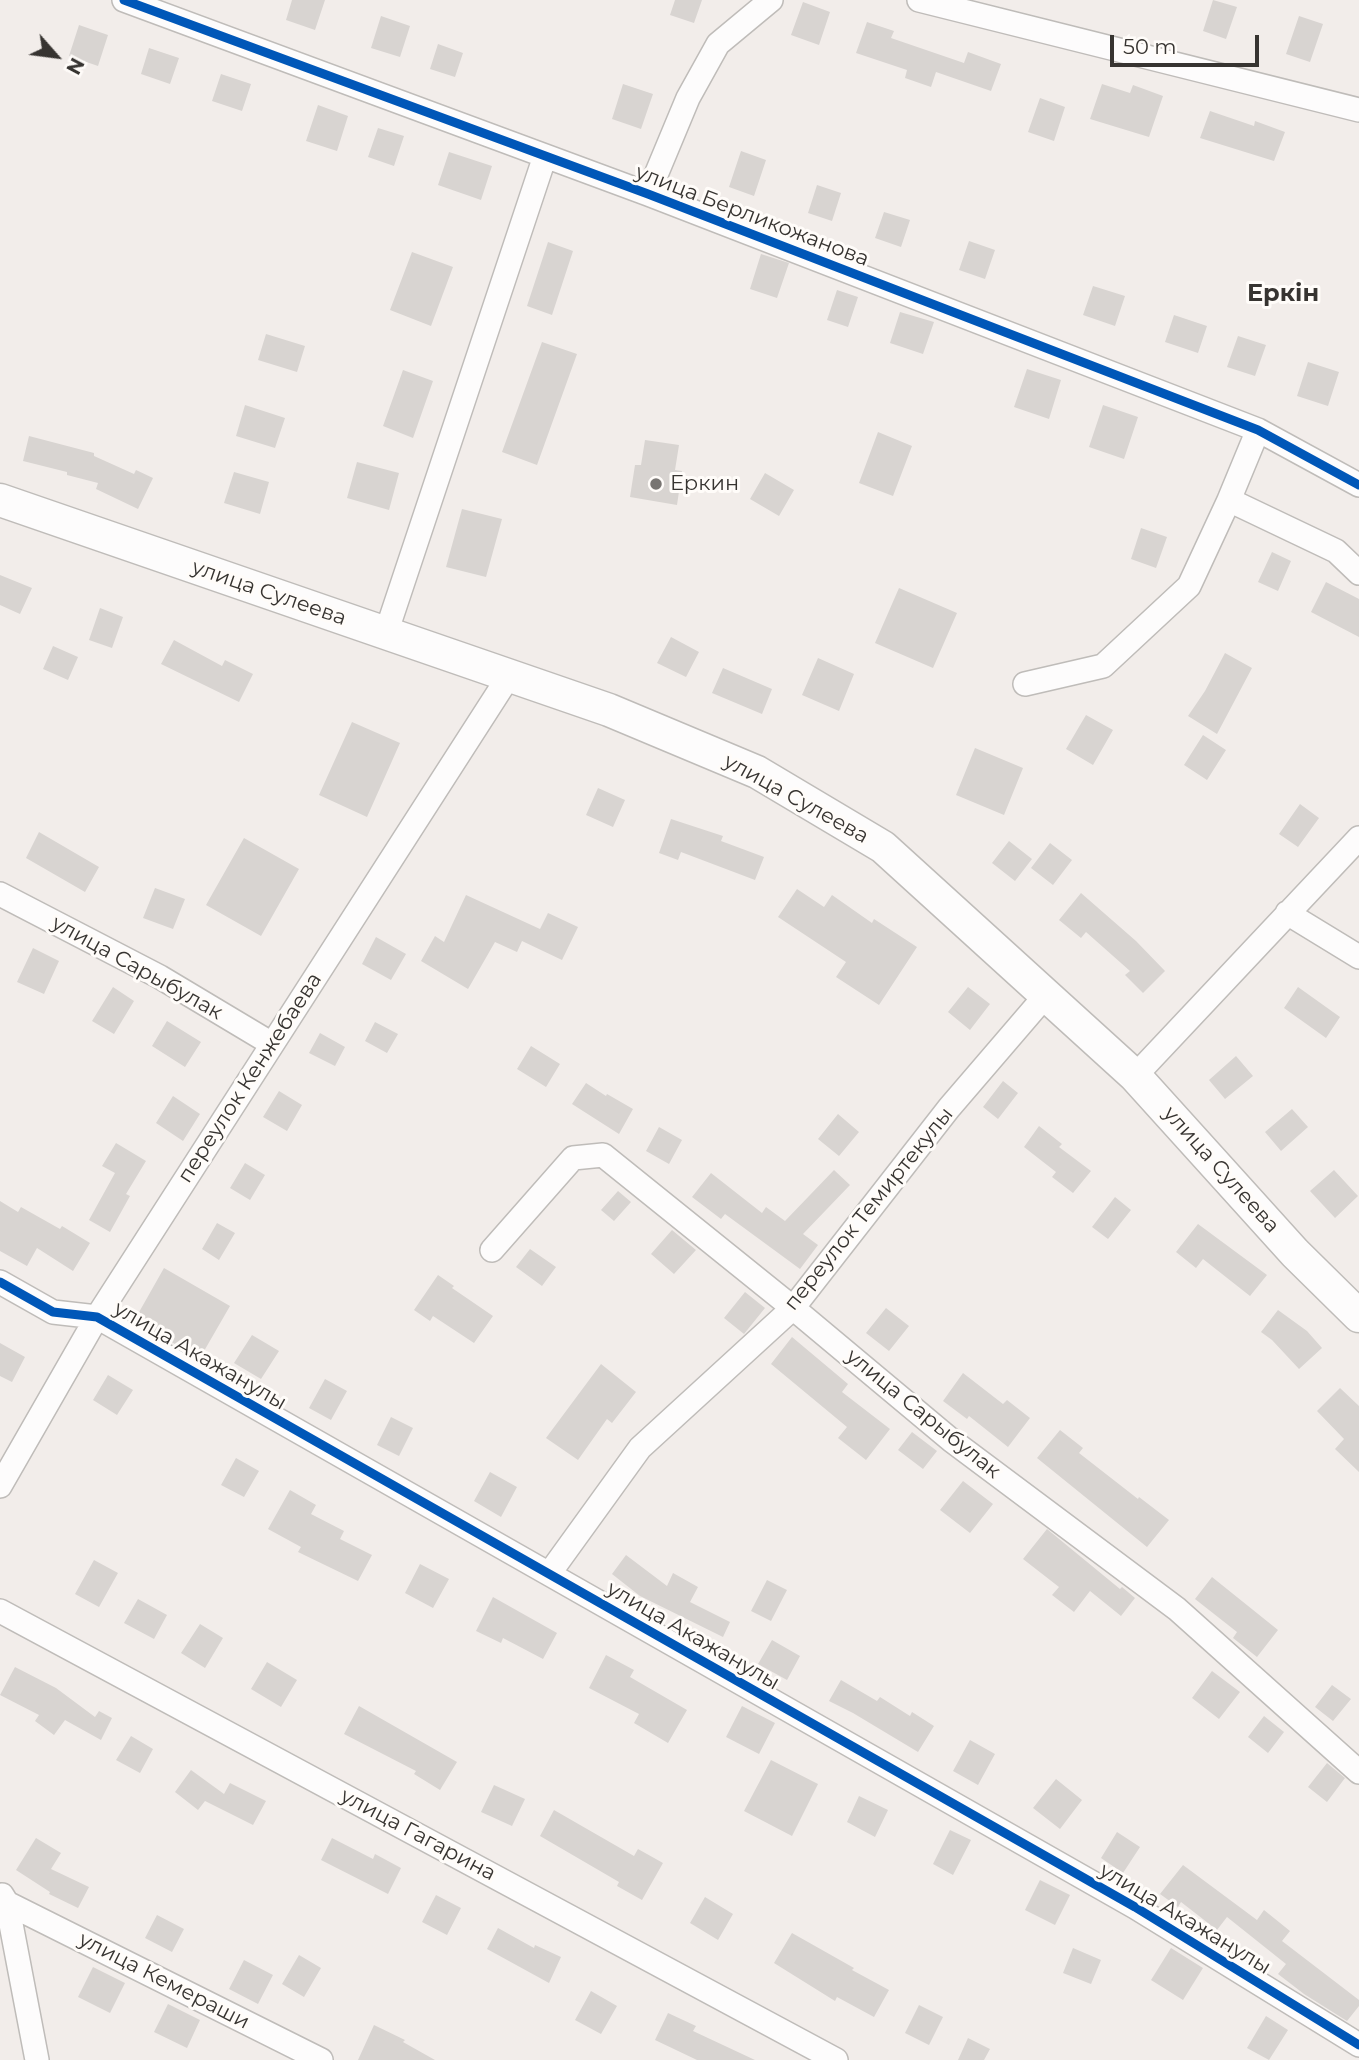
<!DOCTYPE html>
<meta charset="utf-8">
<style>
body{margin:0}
#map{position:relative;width:1359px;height:2060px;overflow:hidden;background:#f2edea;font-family:Montserrat,sans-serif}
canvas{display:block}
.north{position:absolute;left:21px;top:21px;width:70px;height:70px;-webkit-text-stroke:5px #fffcf9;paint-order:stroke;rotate:118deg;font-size:19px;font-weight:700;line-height:28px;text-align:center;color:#373431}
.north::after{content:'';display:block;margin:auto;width:24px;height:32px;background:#373431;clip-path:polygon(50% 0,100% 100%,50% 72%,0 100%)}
.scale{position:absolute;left:1110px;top:35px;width:149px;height:32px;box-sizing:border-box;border:4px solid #373431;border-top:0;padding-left:9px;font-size:21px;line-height:24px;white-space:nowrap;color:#373431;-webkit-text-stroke:5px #fffcf9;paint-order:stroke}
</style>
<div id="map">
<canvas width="1359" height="2060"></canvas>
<div class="north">N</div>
<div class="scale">50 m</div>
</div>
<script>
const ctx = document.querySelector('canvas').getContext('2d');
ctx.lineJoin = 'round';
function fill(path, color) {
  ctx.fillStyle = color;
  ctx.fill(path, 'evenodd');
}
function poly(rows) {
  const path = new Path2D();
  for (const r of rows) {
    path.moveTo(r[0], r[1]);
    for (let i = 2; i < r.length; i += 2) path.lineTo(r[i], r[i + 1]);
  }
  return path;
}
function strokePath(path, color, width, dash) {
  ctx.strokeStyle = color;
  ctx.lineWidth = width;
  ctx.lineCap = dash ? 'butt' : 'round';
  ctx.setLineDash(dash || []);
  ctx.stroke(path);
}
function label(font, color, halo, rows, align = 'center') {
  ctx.font = font + ' Montserrat,sans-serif';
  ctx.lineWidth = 6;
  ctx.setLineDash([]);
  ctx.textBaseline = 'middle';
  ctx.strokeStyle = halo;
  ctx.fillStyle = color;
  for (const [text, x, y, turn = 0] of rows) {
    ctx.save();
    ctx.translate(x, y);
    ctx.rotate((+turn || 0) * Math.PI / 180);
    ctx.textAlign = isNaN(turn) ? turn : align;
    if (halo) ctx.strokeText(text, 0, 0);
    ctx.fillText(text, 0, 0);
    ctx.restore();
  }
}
const building = poly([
 [292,0,325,0,315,30,286,20],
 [675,0,702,0,694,23,670,15],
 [1213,0,1237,7,1226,39,1203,31],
 [803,2,830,12,819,45,791,35],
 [381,16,410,26,400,57,371,48],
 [1299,16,1323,24,1310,62,1286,54],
 [867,22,894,31,891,38,964,63,968,52,1001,64,991,91,936,72,931,87,905,78,907,70,856,53],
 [79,25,108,35,98,66,69,56],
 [438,44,463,53,455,77,430,69],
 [149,48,179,58,170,84,141,74],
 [221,74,251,84,242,111,212,101],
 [623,84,653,94,641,129,612,119],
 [1102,84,1130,93,1133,85,1163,96,1149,137,1090,119],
 [1040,98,1065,107,1054,141,1028,132],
 [318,105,348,116,337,151,306,141],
 [1210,111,1254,126,1255,121,1285,132,1274,161,1200,138],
 [378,128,404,136,394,166,368,157],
 [741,151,766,160,754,196,729,187],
 [449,152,492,166,481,200,438,185],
 [817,185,841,193,832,221,808,213],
 [884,212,910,220,901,247,875,238],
 [969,241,995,250,985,279,959,270],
 [548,242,573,251,552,315,527,306],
 [412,252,453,267,431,326,390,310],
 [761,254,789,263,777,298,750,289],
 [1093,286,1125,296,1115,326,1083,315],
 [837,290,858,297,848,327,827,320],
 [900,312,934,322,923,354,890,343],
 [1174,315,1207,326,1198,353,1165,342],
 [266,334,305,346,297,372,258,360],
 [1238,336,1266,345,1255,376,1227,367],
 [542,342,577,354,537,465,502,452],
 [1308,362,1339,372,1328,406,1297,396],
 [1027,369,1061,380,1049,419,1014,407],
 [403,370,433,381,413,438,383,426],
 [245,405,285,418,275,448,236,436],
 [1103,405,1138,417,1124,459,1089,447],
 [878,432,912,446,893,496,859,483],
 [29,436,94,453,94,456,134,474,136,470,153,478,138,509,96,489,98,483,67,475,67,472,23,461],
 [645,440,679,445,675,470,682,471,677,505,630,497,635,465,641,465],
 [357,462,399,473,389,510,347,498],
 [234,472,269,482,260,514,224,503],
 [765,473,794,490,779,516,750,499],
 [462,509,502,519,486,577,446,567],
 [1141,528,1167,537,1156,568,1131,559],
 [1272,552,1291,561,1278,591,1258,582],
 [0,575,32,588,20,614,0,605],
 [1326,582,1359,599,1359,637,1311,612],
 [899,588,957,613,933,668,875,643],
 [100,608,123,617,112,648,89,640],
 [671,637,699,652,686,677,657,663],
 [174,640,222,666,225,660,253,674,239,702,161,664],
 [53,646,78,657,68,680,43,669],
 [1225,653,1252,668,1217,734,1188,716,1205,691],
 [818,658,854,674,839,711,802,695],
 [723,668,772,689,762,714,712,693],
 [1086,715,1113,730,1093,765,1066,749],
 [352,722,400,743,367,817,319,795],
 [1203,735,1226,750,1207,780,1184,765],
 [975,748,1023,768,1004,815,956,795],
 [598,788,625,800,613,827,586,815],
 [1300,804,1319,818,1298,847,1279,834],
 [671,819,723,836,721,841,764,857,755,880,681,852,678,860,659,853],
 [39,832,99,867,85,892,26,858],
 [244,838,299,869,261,936,206,905],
 [1009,841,1032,859,1015,881,992,863],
 [1050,843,1072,860,1053,885,1031,868],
 [155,888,185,899,173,929,143,918],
 [797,889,824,907,832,895,872,923,874,919,917,947,879,1005,836,977,846,962,778,917],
 [1081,893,1136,941,1165,971,1143,993,1125,975,1130,971,1086,932,1081,938,1059,920],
 [466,895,540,929,548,913,578,927,562,960,522,941,517,952,495,942,468,989,421,961,435,936,444,942],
 [376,937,406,954,391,980,362,964],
 [33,948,59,961,44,994,17,982],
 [113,987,134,1001,114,1034,92,1021],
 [968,987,990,1004,970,1030,948,1012],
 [1298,987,1340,1017,1326,1038,1284,1008],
 [167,1021,201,1042,185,1067,152,1046],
 [375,1022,398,1034,387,1053,365,1041],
 [320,1033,345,1047,335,1066,309,1053],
 [531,1046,560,1064,546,1087,517,1069],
 [1236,1056,1253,1076,1225,1099,1209,1080],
 [1003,1081,1018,1093,998,1119,983,1107],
 [586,1083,606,1096,607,1094,633,1109,619,1134,572,1104],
 [279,1091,302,1105,287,1131,263,1117],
 [173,1096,200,1114,183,1141,156,1123],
 [1292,1109,1308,1127,1281,1151,1265,1132],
 [838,1114,859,1132,839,1156,818,1139],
 [1039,1126,1062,1144,1059,1147,1091,1171,1073,1193,1052,1177,1056,1172,1024,1147],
 [659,1127,682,1140,669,1164,646,1151],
 [116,1143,146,1161,126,1194,130,1196,110,1232,89,1220,115,1173,102,1166],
 [245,1163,265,1175,250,1200,230,1188],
 [834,1170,850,1185,803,1234,818,1245,800,1269,725,1214,721,1219,692,1197,711,1173,762,1213,766,1207,785,1221],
 [1334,1170,1358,1196,1335,1218,1310,1191],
 [618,1191,631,1202,614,1221,601,1210],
 [1115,1197,1131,1210,1108,1239,1092,1227],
 [0,1201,18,1212,21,1207,60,1229,62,1226,90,1243,73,1271,37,1248,27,1266,0,1251],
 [217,1223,235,1233,219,1260,202,1249],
 [1198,1224,1267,1275,1250,1296,1203,1259,1196,1268,1176,1252],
 [672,1230,696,1250,674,1274,651,1254],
 [530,1249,556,1267,542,1286,516,1267],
 [164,1268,230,1306,200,1358,134,1321],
 [438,1275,454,1286,452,1288,493,1316,474,1343,433,1316,430,1321,414,1310],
 [745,1292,765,1308,744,1334,724,1318],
 [886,1308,909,1326,889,1351,866,1333],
 [1278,1310,1307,1331,1322,1348,1299,1369,1272,1340,1261,1332],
 [252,1335,279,1351,261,1379,234,1363],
 [792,1337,848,1384,842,1392,890,1429,866,1460,838,1438,847,1427,771,1364],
 [0,1343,25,1357,12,1382,0,1376],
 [601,1364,636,1392,612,1423,607,1419,578,1460,546,1438],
 [963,1373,1003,1404,1007,1400,1030,1418,1008,1447,969,1416,967,1419,943,1401],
 [108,1375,133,1390,117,1415,93,1400],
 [325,1379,347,1391,331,1420,309,1408],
 [1340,1388,1359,1406,1359,1472,1335,1449,1344,1439,1317,1411],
 [391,1417,413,1428,399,1456,377,1445],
 [1060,1430,1083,1448,1079,1453,1138,1499,1139,1497,1169,1520,1147,1547,1037,1458],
 [912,1432,937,1451,923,1469,898,1450],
 [236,1458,259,1471,244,1497,221,1485],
 [490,1472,517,1487,501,1517,474,1501],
 [963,1481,993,1504,970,1533,940,1510],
 [290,1490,316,1505,311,1514,344,1531,340,1539,372,1555,358,1581,298,1552,301,1547,268,1529],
 [1047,1529,1120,1589,1122,1587,1135,1598,1121,1616,1090,1591,1074,1612,1052,1595,1059,1587,1023,1559],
 [626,1555,667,1586,673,1573,698,1587,690,1602,730,1622,723,1637,640,1596,612,1574],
 [94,1560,118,1573,99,1607,75,1594],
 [420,1564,449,1579,433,1608,405,1593],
 [1212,1577,1278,1630,1257,1657,1233,1638,1237,1632,1195,1599],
 [767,1580,787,1590,771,1621,751,1611],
 [493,1597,557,1633,543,1659,503,1638,501,1643,476,1631],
 [138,1599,167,1615,154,1639,124,1623],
 [200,1624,223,1638,205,1668,181,1653],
 [772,1640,800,1656,787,1680,758,1664],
 [606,1655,634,1670,630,1677,687,1710,668,1743,634,1723,639,1714,589,1688],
 [267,1662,297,1680,281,1707,251,1689],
 [15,1667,56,1688,95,1717,99,1711,112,1718,101,1740,65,1720,54,1735,35,1721,39,1715,0,1695],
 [1212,1671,1240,1692,1219,1719,1192,1698],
 [841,1680,877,1701,880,1697,910,1716,912,1712,934,1726,918,1752,853,1713,829,1701],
 [1332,1685,1351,1699,1333,1721,1315,1707],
 [359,1706,457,1762,440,1790,414,1774,416,1771,344,1734],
 [742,1706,775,1723,759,1754,726,1737],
 [1264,1716,1284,1732,1268,1753,1248,1737],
 [131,1736,153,1749,140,1773,116,1760],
 [970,1740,995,1754,978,1785,953,1771],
 [771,1760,818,1784,792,1836,744,1811],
 [1327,1763,1345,1778,1327,1802,1308,1787],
 [191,1770,224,1794,230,1783,266,1801,253,1825,205,1801,198,1810,175,1792],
 [1056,1779,1082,1800,1060,1829,1033,1808],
 [494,1785,525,1799,512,1826,481,1812],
 [859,1796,888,1810,875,1837,847,1822],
 [554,1810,634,1856,638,1849,663,1863,642,1900,617,1886,619,1882,540,1836],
 [950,1830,971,1840,953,1875,933,1864],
 [1117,1832,1140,1847,1123,1873,1101,1858],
 [36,1838,61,1853,51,1869,89,1887,78,1908,49,1894,50,1892,16,1870],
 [332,1838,373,1859,375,1854,401,1868,388,1894,321,1860],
 [1183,1865,1257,1920,1264,1910,1290,1931,1282,1941,1359,2000,1359,2006,1347,2021,1304,1994,1278,1974,1286,1964,1227,1917,1217,1930,1181,1902,1178,1907,1160,1894],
 [1040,1880,1070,1895,1055,1925,1025,1910],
 [436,1895,461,1908,447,1935,422,1922],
 [705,1897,733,1914,718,1940,690,1923],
 [157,1915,184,1929,172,1952,145,1938],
 [498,1928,534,1948,535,1945,561,1957,549,1983,487,1949],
 [792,1933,854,1968,852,1970,889,1990,874,2017,837,1997,835,2001,774,1963],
 [1073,1948,1101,1960,1091,1984,1063,1973],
 [1171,1948,1203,1968,1183,2000,1151,1980],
 [299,1955,321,1968,304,1997,282,1984],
 [244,1960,273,1975,258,2004,229,1989],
 [93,1967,125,1983,110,2013,78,1997],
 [591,1991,617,2006,601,2034,575,2020],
 [168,2004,200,2020,187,2048,154,2032],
 [919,2005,943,2017,929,2045,905,2033],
 [668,2013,696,2026,693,2031,755,2060,697,2060,655,2040],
 [1266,2016,1288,2030,1269,2060,1247,2048],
 [374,2025,405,2040,403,2042,435,2060,358,2060],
 [968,2038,990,2049,984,2060,958,2060]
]);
const minor = poly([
 [124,0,648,194,1258,430,1359,485],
 [919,0,1359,110],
 [648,194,688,98,718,44,771,0],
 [1258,430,1229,500,1336,551,1359,573],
 [386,633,545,156],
 [1025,684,1103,666,1189,586,1229,500],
 [0,894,160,977,272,1044],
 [1287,913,1359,957],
 [1135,1076,1359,838],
 [492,1250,573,1158,603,1155,793,1308,951,1440,1177,1609,1359,1772],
 [0,1282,53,1312,97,1317,1135,1907,1359,2045],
 [0,1486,97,1317,509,676],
 [549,1574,640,1448,793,1308,949,1108,1046,995],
 [0,1611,836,2060],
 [2,1895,7,1903,37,2060],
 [7,1903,321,2060]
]);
const secondary = poly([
 [0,500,609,710,757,772,883,847,1135,1076,1295,1253,1359,1316]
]);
const cycleway = poly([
 [124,0,648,194,1258,430,1359,485],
 [0,1282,53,1312,97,1317,1135,1907,1359,2045]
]);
const markers = [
 [656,484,7,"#787572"]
];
const streetNames = [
 ["улица Берликожанова",752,216,21],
 ["улица Сулеева",269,593,19],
 ["улица Сулеева",796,799,29],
 ["улица Сарыбулак",137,968,29],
 ["переулок Кенжебаева",250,1078,-57],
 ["улица Сулеева",1221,1170,48],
 ["переулок Темиртекулы",869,1209,-51],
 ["улица Акажанулы",200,1356,30],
 ["улица Сарыбулак",923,1414,39],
 ["улица Акажанулы",693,1636,30],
 ["улица Гагарина",418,1835,28],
 ["улица Акажанулы",1185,1919,31],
 ["улица Кемераши",164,1981,27]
];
const poiNames = [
 ["Еркин",670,484]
];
const quarterNames = [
 ["Еркін",1283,294]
];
fill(building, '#d8d4d1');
strokePath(minor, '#bfbcb9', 26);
strokePath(secondary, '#bfbcb9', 35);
strokePath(minor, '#fdfcfc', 23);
strokePath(secondary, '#fdfcfc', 32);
strokePath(cycleway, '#0057b8', 9);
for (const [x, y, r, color] of markers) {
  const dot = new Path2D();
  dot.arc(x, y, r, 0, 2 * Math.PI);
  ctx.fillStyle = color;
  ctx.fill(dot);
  strokePath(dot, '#fffcf9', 2.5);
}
label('21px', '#373431', '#fffcf9', streetNames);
label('21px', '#373431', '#fffcf9', poiNames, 'left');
label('bold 24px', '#373431', '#fffcf9', quarterNames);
</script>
